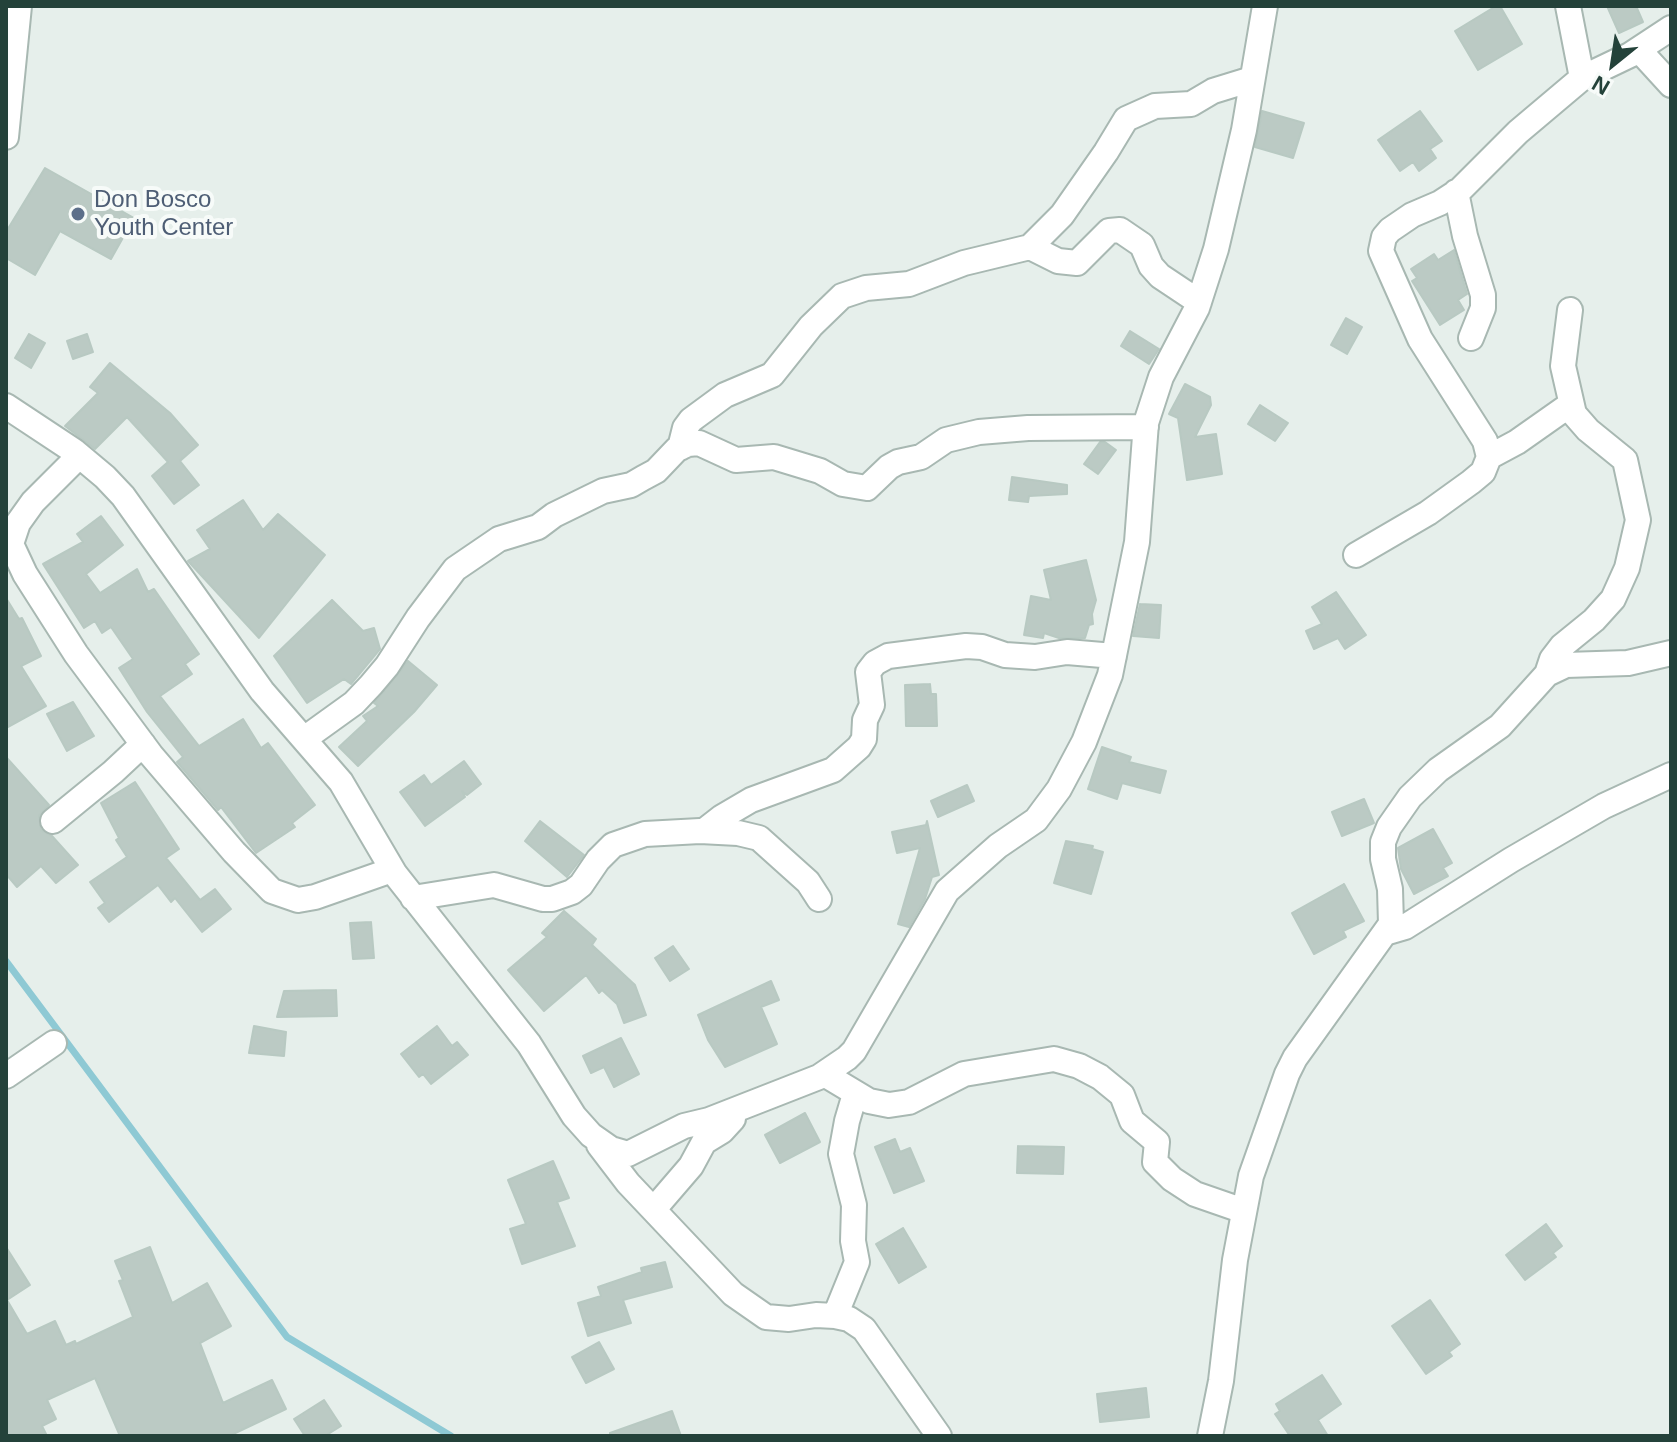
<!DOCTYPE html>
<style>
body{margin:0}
#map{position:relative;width:1677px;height:1442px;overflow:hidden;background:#e6efeb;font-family:Arial,sans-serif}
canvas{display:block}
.frame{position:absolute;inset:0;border:8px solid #24423a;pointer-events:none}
.north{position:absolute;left:1573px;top:24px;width:80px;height:80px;-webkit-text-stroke:6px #f7fbf9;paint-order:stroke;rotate:210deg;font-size:22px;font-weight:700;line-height:32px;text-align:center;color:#24423a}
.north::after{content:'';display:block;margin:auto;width:28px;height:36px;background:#24423a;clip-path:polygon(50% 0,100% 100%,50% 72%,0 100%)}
</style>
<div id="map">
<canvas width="1677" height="1442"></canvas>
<div class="frame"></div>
<div class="north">N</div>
</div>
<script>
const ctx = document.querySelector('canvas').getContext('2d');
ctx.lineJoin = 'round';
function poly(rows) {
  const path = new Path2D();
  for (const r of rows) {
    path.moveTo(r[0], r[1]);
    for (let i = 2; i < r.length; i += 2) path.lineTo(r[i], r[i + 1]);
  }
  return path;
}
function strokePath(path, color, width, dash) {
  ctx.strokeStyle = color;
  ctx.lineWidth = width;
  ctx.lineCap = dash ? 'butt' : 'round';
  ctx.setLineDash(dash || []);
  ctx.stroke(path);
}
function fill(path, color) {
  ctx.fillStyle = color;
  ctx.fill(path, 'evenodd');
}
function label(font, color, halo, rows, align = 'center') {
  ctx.font = font + ' Arial,sans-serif';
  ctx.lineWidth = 8;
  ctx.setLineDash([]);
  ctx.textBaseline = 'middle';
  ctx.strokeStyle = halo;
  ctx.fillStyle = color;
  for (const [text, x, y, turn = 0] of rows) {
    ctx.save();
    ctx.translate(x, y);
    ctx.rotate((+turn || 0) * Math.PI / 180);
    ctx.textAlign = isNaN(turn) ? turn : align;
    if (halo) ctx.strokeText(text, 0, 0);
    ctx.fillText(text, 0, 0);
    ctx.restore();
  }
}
const stream = poly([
 [6,961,287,1337,451,1436]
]);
const building = poly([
 [1496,6,1500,6,1522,44,1478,70,1455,31,1496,6],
 [1607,6,1636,6,1643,22,1619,33,1607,6],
 [1262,111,1304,123,1293,158,1255,147,1262,111],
 [1420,111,1442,141,1430,149,1436,158,1419,171,1413,162,1400,171,1378,140,1420,111],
 [45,168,134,218,111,259,60,231,35,275,6,258,6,232,45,168],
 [1454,250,1467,294,1458,300,1464,310,1440,325,1412,281,1417,278,1411,269,1434,254,1438,260,1454,250],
 [1346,318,1362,327,1347,354,1331,345,1346,318],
 [1130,331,1159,349,1149,364,1121,346,1130,331],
 [29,334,45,343,31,368,15,358,29,334],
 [87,334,93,352,73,359,67,341,87,334],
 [110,363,170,413,198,445,180,461,199,485,174,504,152,476,168,462,127,417,95,449,65,426,98,393,90,387,110,363],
 [1185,384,1210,397,1211,405,1195,437,1216,434,1222,474,1187,480,1178,418,1169,414,1185,384],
 [1260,405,1288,423,1275,441,1248,424,1260,405],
 [1100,442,1105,442,1116,450,1098,474,1084,464,1100,442],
 [1012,477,1067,485,1067,494,1029,496,1028,502,1009,500,1012,477],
 [243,500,263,530,278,514,325,555,259,638,188,561,210,549,197,530,243,500],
 [101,516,123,545,86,574,100,593,137,569,148,592,154,589,199,654,185,664,192,674,160,696,199,746,243,719,261,748,268,743,315,805,292,823,295,827,256,853,221,807,218,810,177,762,183,757,147,712,119,668,133,659,111,627,102,633,95,621,84,628,43,564,83,542,77,534,101,516],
 [1086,560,1096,600,1092,614,1093,624,1089,625,1085,638,1059,638,1044,633,1043,638,1024,635,1031,596,1051,600,1044,570,1086,560],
 [1336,592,1366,635,1345,649,1338,638,1314,649,1306,631,1322,624,1312,607,1336,592],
 [6,598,19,619,22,618,41,656,21,666,46,706,6,728,6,598],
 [332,600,363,631,374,628,380,649,351,684,344,679,307,703,274,656,332,600],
 [1140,604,1161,605,1159,638,1133,636,1140,604],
 [408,661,437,685,414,712,358,766,339,747,367,721,363,716,378,706,374,703,408,661],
 [930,684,931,694,936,694,937,726,906,726,905,685,930,684],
 [73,702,94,736,67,751,47,714,73,702],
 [1102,747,1131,757,1129,762,1166,771,1160,793,1122,783,1117,799,1088,789,1102,747],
 [6,757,49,805,39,816,41,830,52,836,78,865,56,883,41,866,17,887,6,874,6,757],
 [464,761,481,784,467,795,462,791,465,797,425,826,400,792,424,775,431,785,464,761],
 [135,782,179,849,166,858,200,900,215,889,231,909,202,932,175,898,171,902,158,885,109,922,98,908,105,903,90,882,127,857,116,840,119,838,101,803,135,782],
 [967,785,974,801,938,817,931,801,967,785],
 [1364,799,1374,823,1342,836,1332,812,1364,799],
 [540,821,584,855,567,877,525,841,540,821],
 [927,821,939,875,932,877,925,899,909,927,898,924,920,848,897,853,892,832,926,825,927,821],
 [1433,829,1452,863,1443,868,1448,876,1414,894,1401,869,1398,848,1433,829],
 [1066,841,1093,846,1092,849,1103,852,1091,894,1054,883,1066,841],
 [1344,884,1364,921,1343,931,1346,937,1314,954,1292,913,1344,884],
 [564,911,596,939,592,945,635,985,646,1015,624,1023,617,1004,602,990,599,993,586,975,544,1011,508,970,547,937,542,933,564,911],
 [371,922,374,958,353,959,350,923,371,922],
 [673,946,689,969,670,981,655,958,673,946],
 [771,981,779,1000,761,1007,777,1044,725,1067,708,1040,698,1015,771,981],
 [336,990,337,1016,277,1017,284,991,336,990],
 [254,1026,286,1032,284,1056,249,1053,254,1026],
 [437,1026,452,1046,457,1042,468,1055,431,1084,423,1074,419,1077,401,1054,437,1026],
 [621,1038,639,1074,614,1087,604,1067,591,1073,583,1056,621,1038],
 [805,1113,820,1142,780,1163,765,1135,805,1113],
 [895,1139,900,1152,910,1148,924,1181,894,1193,875,1147,895,1139],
 [1018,1146,1064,1147,1063,1174,1017,1173,1018,1146],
 [553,1161,569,1198,557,1202,575,1246,522,1264,510,1229,526,1224,508,1180,553,1161],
 [1546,1224,1562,1246,1553,1253,1556,1257,1525,1280,1506,1255,1546,1224],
 [903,1228,926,1267,899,1283,876,1244,903,1228],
 [6,1247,30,1285,7,1300,27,1334,55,1321,66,1345,75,1341,76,1344,133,1317,119,1281,123,1280,115,1261,150,1247,172,1303,207,1283,231,1326,200,1343,223,1403,272,1380,286,1409,229,1436,120,1436,95,1378,47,1400,56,1419,42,1426,47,1436,6,1436,6,1247],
 [665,1262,672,1287,623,1300,631,1323,588,1336,578,1303,601,1296,598,1287,642,1272,641,1268,665,1262],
 [1430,1300,1460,1344,1449,1352,1452,1356,1426,1374,1392,1326,1430,1300],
 [599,1342,614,1369,586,1383,572,1357,599,1342],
 [1322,1375,1341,1404,1318,1420,1328,1436,1290,1436,1275,1414,1280,1411,1276,1404,1322,1375],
 [1146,1388,1149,1417,1100,1422,1097,1394,1146,1388],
 [324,1400,341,1426,325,1436,305,1436,294,1419,324,1400],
 [672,1411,681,1436,610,1436,610,1433,672,1411]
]);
const minor = poly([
 [1568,6,1582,78],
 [1639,50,1671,85],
 [6,137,19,6],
 [1456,192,1465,236,1483,295,1483,308,1471,338],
 [1030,247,1058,261,1077,263,1109,231,1120,230,1142,245,1151,266,1160,276,1199,302],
 [6,406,74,451,105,477,123,496,262,691,341,782,395,874,529,1044,574,1116,591,1135,611,1149,628,1154,684,1126,709,1120,819,1077,847,1058,854,1051,947,891,998,846,1036,820,1059,789,1084,742,1110,675,1137,542,1146,423,1161,377,1197,308,1216,249,1244,130,1265,6],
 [680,448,685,428,691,420,725,395,772,375,811,326,842,296,866,288,909,284,964,263,1030,247,1062,215,1106,152,1126,119,1155,106,1191,104,1213,91,1252,79],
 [79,456,33,502,18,523,11,544,25,574,76,654,151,755,234,852,272,891,298,900,315,897,392,870],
 [1489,457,1517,442,1571,404],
 [1356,555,1428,513,1471,482,1483,472,1489,457,1485,441,1420,339,1381,251,1384,237,1390,230,1412,215,1440,203,1460,190,1518,132,1582,78,1630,55,1671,28],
 [1547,674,1552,659,1562,646,1594,620,1613,599,1627,568,1638,520,1625,460,1588,430,1574,414,1563,366,1570,310],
 [304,739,354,703,371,685,387,666,418,618,455,569,499,539,538,527,554,515,603,491,631,485,643,478,656,471,677,449,688,444,699,443,736,460,774,457,820,471,843,484,867,488,889,467,898,462,921,457,946,440,979,432,1028,428,1146,427],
 [53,821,113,772,143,744],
 [704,831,722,817,751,800,833,770,859,747,864,739,865,720,872,705,868,672,875,663,888,656,966,646,982,647,1005,655,1035,657,1067,652,1114,656],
 [413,898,494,885,543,899,552,899,572,892,581,885,598,860,613,845,645,834,700,831,738,833,759,838,808,882,819,899],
 [1388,932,1405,927,1511,860,1604,806,1671,775],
 [824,1074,869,1101,889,1105,909,1102,964,1074,1054,1059,1079,1066,1100,1077,1122,1095,1132,1121,1157,1142,1155,1162,1172,1179,1195,1194,1244,1211],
 [6,1076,54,1043],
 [599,1145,628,1183,733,1294,766,1317,789,1319,816,1315,835,1316,849,1319,864,1329,939,1436],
 [654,1209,691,1166,704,1142,722,1131,733,1119],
 [835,1316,857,1262,853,1241,854,1205,841,1154,847,1121,855,1094],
 [1210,1436,1221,1381,1235,1260,1251,1176,1287,1074,1295,1058,1391,924,1390,889,1383,859,1383,842,1389,827,1410,797,1438,770,1500,726,1547,674,1566,665,1628,663,1671,653]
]);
const markers = [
 [78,214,8,"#5c6f8a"]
];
const serviceNames = [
 ["Don Bosco",94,200],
 ["Youth Center",94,228]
];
strokePath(stream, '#8ec9d4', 7);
fill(building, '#bbcac4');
strokePath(building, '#b8c9c2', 2);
strokePath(minor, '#a8b8b2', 28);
strokePath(minor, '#fff', 24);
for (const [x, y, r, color] of markers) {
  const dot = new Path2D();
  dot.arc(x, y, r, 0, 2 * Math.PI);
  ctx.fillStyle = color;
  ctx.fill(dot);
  strokePath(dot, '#f7fbf9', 3);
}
label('24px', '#4e5e75', '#f7fbf9', serviceNames, 'left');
</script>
